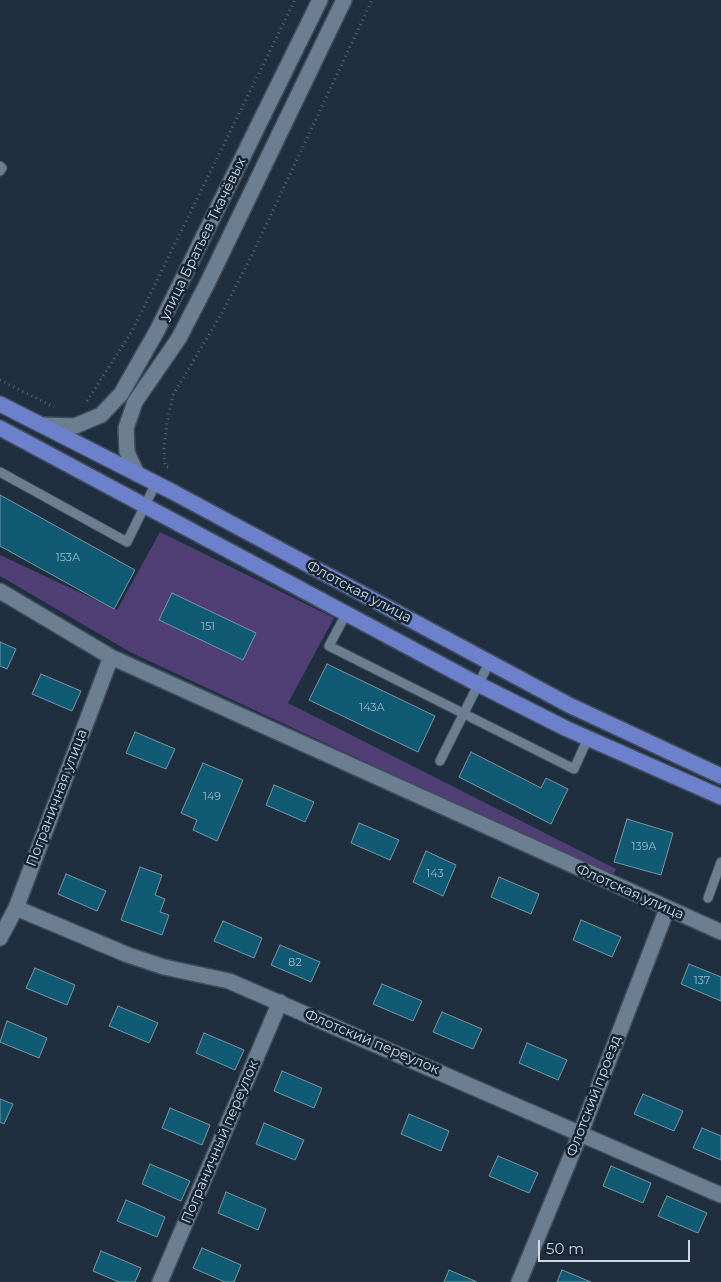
<!DOCTYPE html>
<meta charset="utf-8">
<style>
body{margin:0}
#map{position:relative;width:721px;height:1282px;overflow:hidden;background:#202f40;font-family:Montserrat,sans-serif}
canvas{display:block}
.scale{position:absolute;left:538px;top:1240px;width:152px;height:22px;box-sizing:border-box;border:2px solid #cfd9e4;border-top:0;padding-left:6px;font-size:15px;line-height:18px;white-space:nowrap;color:#cfd9e4;-webkit-text-stroke:4px #162535;paint-order:stroke}
</style>
<div id="map">
<canvas width="721" height="1282"></canvas>
<div class="scale">50 m</div>
</div>
<script>
const ctx = document.querySelector('canvas').getContext('2d');
ctx.lineJoin = 'round';
function fill(path, color) {
  ctx.fillStyle = color;
  ctx.fill(path, 'evenodd');
}
function poly(rows) {
  const path = new Path2D();
  for (const r of rows) {
    path.moveTo(r[0], r[1]);
    for (let i = 2; i < r.length; i += 2) path.lineTo(r[i], r[i + 1]);
  }
  return path;
}
function strokePath(path, color, width, dash) {
  ctx.strokeStyle = color;
  ctx.lineWidth = width;
  ctx.lineCap = dash ? 'butt' : 'round';
  ctx.setLineDash(dash || []);
  ctx.stroke(path);
}
function label(font, color, halo, rows, align = 'center') {
  ctx.font = font + ' Montserrat,sans-serif';
  ctx.lineWidth = 5;
  ctx.setLineDash([]);
  ctx.textBaseline = 'middle';
  ctx.strokeStyle = halo;
  ctx.fillStyle = color;
  for (const [text, x, y, turn = 0] of rows) {
    ctx.save();
    ctx.translate(x, y);
    ctx.rotate((+turn || 0) * Math.PI / 180);
    ctx.textAlign = isNaN(turn) ? turn : align;
    if (halo) ctx.strokeText(text, 0, 0);
    ctx.fillText(text, 0, 0);
    ctx.restore();
  }
}
const green = poly([
 [160,532,334,618,288,703,616,869,612,877,130,652,0,576,0,555,117,610]
]);
const building = poly([
 [0,495,135,570,114,609,0,546,0,495],
 [172,593,256,633,243,660,159,620,172,593],
 [0,642,16,649,7,669,0,666,0,642],
 [327,664,435,716,418,752,309,700,327,664],
 [41,674,81,691,72,711,32,694,41,674],
 [135,732,175,749,166,769,126,753,135,732],
 [471,752,541,788,546,778,568,789,551,824,459,777,471,752],
 [203,763,243,780,217,841,193,830,197,820,181,813,203,763],
 [274,785,314,802,305,822,266,805,274,785],
 [627,819,673,833,661,875,614,862,627,819],
 [359,823,399,840,390,860,351,843,359,823],
 [426,851,456,865,443,896,413,882,426,851],
 [140,867,162,875,155,895,165,899,160,912,169,915,162,935,121,920,140,867],
 [66,874,106,891,97,911,58,894,66,874],
 [499,877,539,894,531,914,491,897,499,877],
 [581,920,621,937,612,957,573,940,581,920],
 [223,921,262,938,254,958,214,941,223,921],
 [280,945,320,962,311,982,271,965,280,945],
 [689,964,721,977,721,1001,681,984,689,964],
 [35,968,75,985,67,1005,26,988,35,968],
 [382,984,422,1001,413,1021,373,1004,382,984],
 [118,1006,158,1023,149,1043,109,1026,118,1006],
 [442,1012,482,1029,473,1049,433,1032,442,1012],
 [7,1021,47,1038,39,1058,0,1042,7,1021],
 [204,1033,244,1050,235,1070,196,1053,204,1033],
 [527,1043,567,1060,558,1080,519,1063,527,1043],
 [282,1071,322,1088,314,1108,274,1091,282,1071],
 [643,1094,683,1111,674,1131,634,1114,643,1094],
 [0,1099,13,1104,4,1124,0,1122,0,1099],
 [170,1108,210,1125,202,1145,162,1128,170,1108],
 [409,1114,449,1131,441,1151,401,1134,409,1114],
 [264,1123,304,1140,295,1160,256,1144,264,1123],
 [702,1128,721,1136,721,1160,693,1148,702,1128],
 [498,1156,538,1173,529,1193,489,1176,498,1156],
 [150,1164,190,1181,181,1201,142,1184,150,1164],
 [611,1166,651,1183,643,1203,603,1186,611,1166],
 [226,1192,266,1209,258,1230,218,1213,226,1192],
 [667,1196,707,1213,698,1233,658,1216,667,1196],
 [126,1200,165,1217,157,1237,117,1221,126,1200],
 [202,1248,241,1265,234,1282,225,1282,193,1268,202,1248],
 [101,1251,141,1268,135,1282,119,1282,93,1271,101,1251],
 [449,1270,477,1282,444,1282,449,1270],
 [562,1270,591,1282,557,1282,562,1270]
]);
const path = poly([
 [0,380,54,407],
 [87,401,132,331,295,0],
 [168,467,165,466,164,449,167,423,173,395,222,313,253,253,372,0]
]);
const lane = poly([
 [0,166,2,168,0,171],
 [0,472,127,542,156,483],
 [346,614,329,646,574,769,588,738],
 [440,761,489,663],
 [708,898,721,862]
]);
const street = poly([
 [42,425,75,426,101,415,121,394,158,329,320,0],
 [137,474,127,452,126,428,135,402,179,338,207,284,344,0],
 [0,591,111,657,721,932],
 [16,908,128,955,164,967,229,981,721,1195],
 [0,938,16,908,111,657],
 [160,1282,280,1002],
 [519,1282,581,1132,667,909]
]);
const primary = poly([
 [0,404,171,491,569,705,721,776],
 [0,428,472,681,567,729,721,797]
]);
const numberNames = [
 ["153А",68,558],
 ["151",208,627],
 ["143А",372,708],
 ["149",212,797],
 ["139А",644,847],
 ["143",435,874],
 ["82",295,963],
 ["137",702,981]
];
const streetNames = [
 ["улица Братьев Ткачёвых",203,239,-64],
 ["Флотская улица",359,592,28],
 ["Пограничная улица",57,798,-69],
 ["Флотская улица",630,892,24],
 ["Флотский переулок",372,1042,23],
 ["Флотский проезд",594,1096,-69],
 ["Пограничный переулок",220,1142,-67]
];
fill(green, '#4f3f74');
fill(building, '#105a74');
strokePath(building, '#7a95a2', 1);
strokePath(lane, '#404d5b', 11);
strokePath(street, '#404d5b', 18);
strokePath(primary, '#404d5b', 18);
strokePath(path, '#576473', 3, [1, 4]);
strokePath(lane, '#6c7e91', 9);
strokePath(street, '#6c7e91', 15);
strokePath(primary, '#6d80cc', 15);
label('11px', '#9fb9c8', null, numberNames);
label('14px', '#cfd9e4', '#162535', streetNames);
</script>
